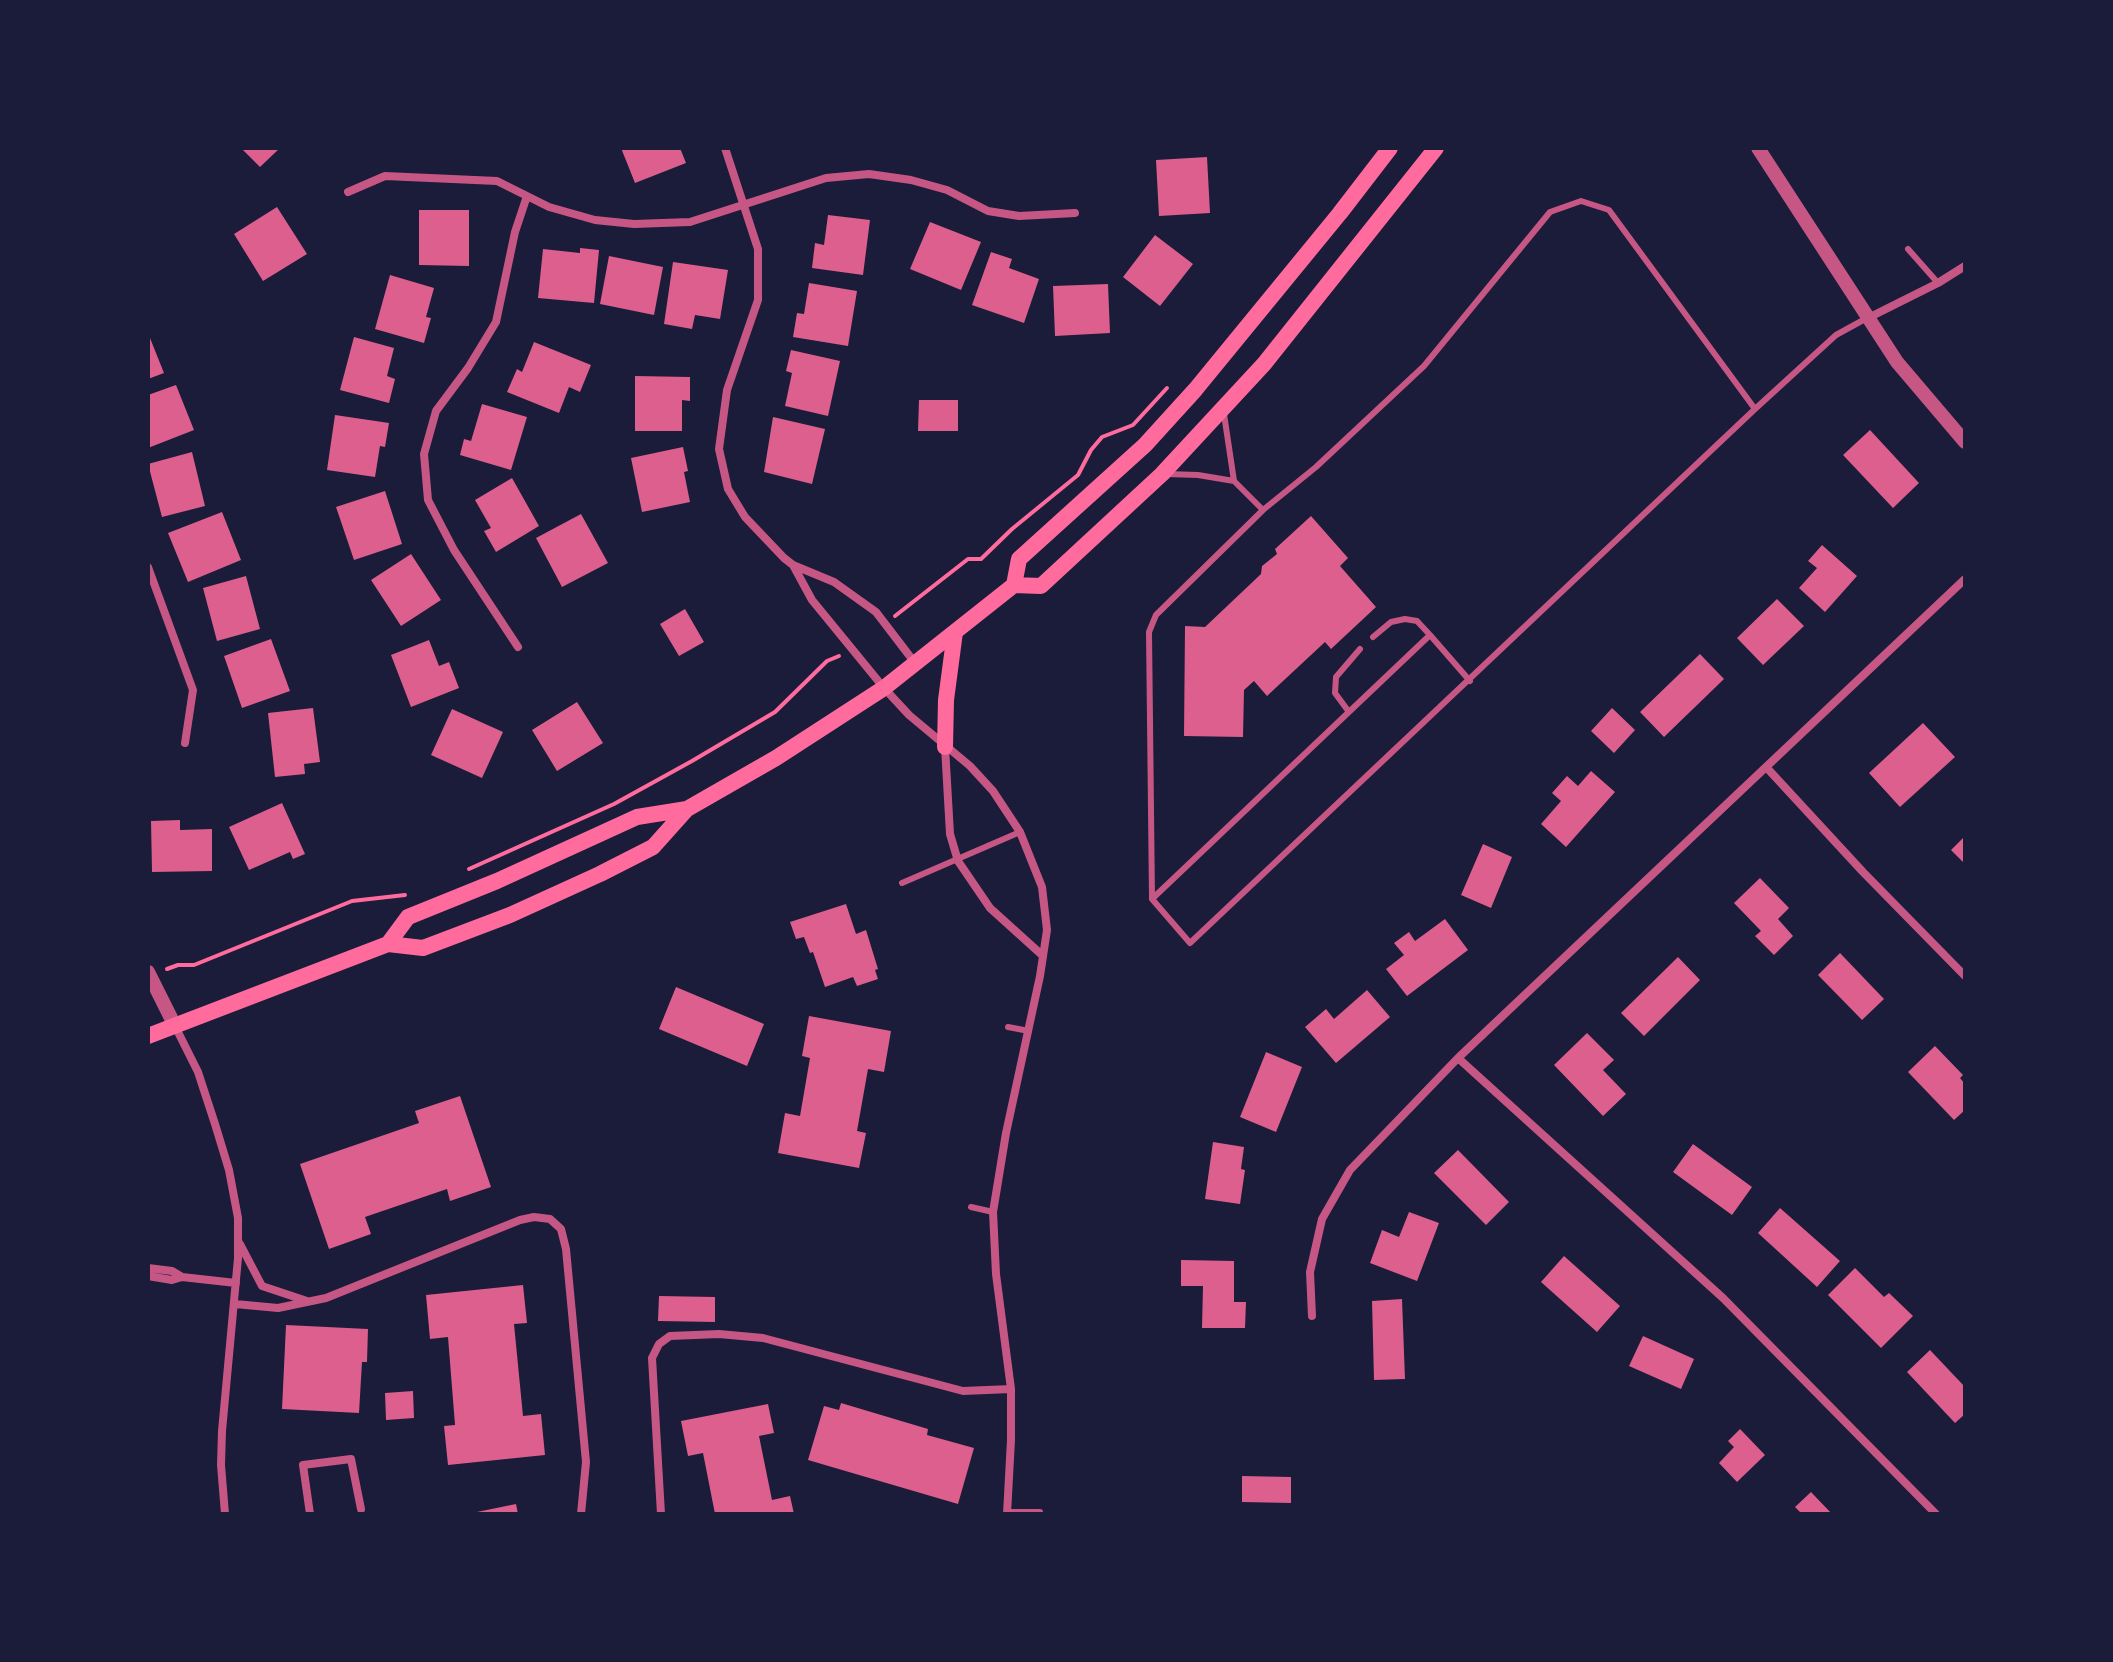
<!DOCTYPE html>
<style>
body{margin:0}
#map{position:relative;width:2113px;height:1662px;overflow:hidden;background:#1b1b3a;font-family:"Exo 2",sans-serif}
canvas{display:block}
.frame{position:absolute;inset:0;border:150px solid #1b1b3a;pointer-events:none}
</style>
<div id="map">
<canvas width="2113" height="1662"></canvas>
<div class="frame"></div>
</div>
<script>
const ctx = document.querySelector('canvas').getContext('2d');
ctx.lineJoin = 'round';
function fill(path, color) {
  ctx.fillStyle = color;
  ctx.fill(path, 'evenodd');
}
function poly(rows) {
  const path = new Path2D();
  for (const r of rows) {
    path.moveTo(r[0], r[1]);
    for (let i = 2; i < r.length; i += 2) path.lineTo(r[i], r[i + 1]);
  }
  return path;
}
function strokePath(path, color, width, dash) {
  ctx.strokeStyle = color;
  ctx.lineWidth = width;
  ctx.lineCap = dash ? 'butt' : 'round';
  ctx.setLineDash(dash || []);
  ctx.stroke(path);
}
const building = poly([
 [241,148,280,148,260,167],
 [621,148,680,148,686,163,635,183],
 [1207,157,1210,213,1159,216,1156,160],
 [277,207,307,254,263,281,234,234],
 [419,210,469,210,469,266,419,265],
 [828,215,870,220,863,275,812,268,815,243,824,245],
 [930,222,981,242,961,290,910,269],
 [1155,235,1193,264,1160,306,1123,277],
 [580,248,599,250,594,303,538,298,543,249,580,253],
 [991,252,1012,259,1009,268,1039,279,1024,323,972,305],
 [609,256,663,267,654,315,600,304],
 [673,262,728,270,720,319,695,315,692,329,664,324],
 [390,275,434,288,426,317,431,318,424,343,375,329],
 [809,283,857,291,848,346,793,337,797,313,804,314],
 [1108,284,1110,333,1055,336,1053,286],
 [148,333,164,373,148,379],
 [354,337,394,348,387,376,395,379,389,403,340,390],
 [534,342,591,365,580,392,569,387,559,413,507,392,517,369,522,372],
 [791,350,840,361,828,416,785,406,792,373,786,371],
 [635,376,690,377,690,401,682,400,682,431,635,431],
 [176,385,194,430,148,448,148,395],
 [919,400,958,400,958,431,918,431],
 [482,404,527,417,511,470,460,455,464,439,471,441],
 [335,415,389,423,385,447,380,446,375,477,327,470],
 [773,417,825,429,812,484,764,472],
 [1870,430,1919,483,1893,508,1843,455],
 [683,447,688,471,684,472,690,502,642,512,631,458],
 [192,452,205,506,162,517,148,464],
 [512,478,539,526,496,552,484,531,491,528,475,500],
 [385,491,402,544,354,560,336,507],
 [222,512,241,560,188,582,168,533],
 [581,514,608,563,562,587,536,538],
 [1311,516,1348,558,1340,566,1376,607,1331,649,1325,642,1267,696,1254,681,1244,690,1243,737,1184,736,1185,626,1205,627,1261,574,1262,566,1277,554,1275,549],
 [1822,545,1857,576,1825,612,1799,588,1817,568,1808,561],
 [411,554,441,600,401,626,371,580],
 [246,576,260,629,217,641,203,588],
 [1777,599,1804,626,1763,665,1737,638],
 [685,609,704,642,679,656,660,624],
 [271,639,290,691,242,708,224,656],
 [429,640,439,666,449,662,459,688,411,707,391,655],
 [1700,654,1724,679,1664,737,1640,712],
 [577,702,603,743,557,771,532,730],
 [313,708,320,762,304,764,305,774,275,777,268,713],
 [1612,708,1635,730,1614,753,1591,731],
 [452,709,503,732,482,778,431,755],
 [1923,723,1955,757,1900,807,1869,773],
 [1591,771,1615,792,1566,847,1541,824,1561,801,1552,793,1567,776,1578,786],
 [282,803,305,854,293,859,290,852,249,870,229,827],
 [180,820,180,830,212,829,212,871,152,872,151,821],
 [1965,836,1965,864,1951,850],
 [1483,844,1512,857,1491,908,1461,895],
 [1760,878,1789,908,1778,919,1793,936,1774,955,1755,936,1761,931,1734,903],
 [846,904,856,934,866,930,878,969,875,970,878,979,857,986,853,977,825,987,813,952,810,953,804,937,796,939,790,922],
 [1445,919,1468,950,1407,996,1386,969,1404,955,1394,943,1409,932,1415,941],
 [1840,953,1884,999,1862,1020,1818,975],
 [1678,957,1700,980,1644,1036,1621,1013],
 [676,987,764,1024,747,1066,659,1029],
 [1367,990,1390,1017,1336,1063,1305,1027,1326,1009,1334,1019],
 [809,1016,891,1031,884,1072,868,1069,857,1131,866,1133,859,1168,778,1153,785,1113,800,1116,810,1058,802,1056],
 [1587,1033,1614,1060,1603,1070,1626,1094,1603,1116,1554,1065],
 [1935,1046,1963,1075,1960,1078,1965,1084,1965,1110,1954,1120,1908,1072],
 [1266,1052,1302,1067,1276,1132,1240,1117],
 [460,1096,491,1187,450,1201,447,1189,365,1217,371,1234,329,1249,300,1164,419,1123,415,1111],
 [1213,1142,1244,1147,1241,1169,1245,1170,1240,1204,1205,1199],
 [1693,1144,1752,1187,1732,1215,1673,1172],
 [1458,1150,1509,1202,1486,1225,1434,1173],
 [1780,1208,1840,1261,1817,1287,1758,1233],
 [1409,1212,1439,1223,1417,1281,1370,1263,1382,1230,1399,1237],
 [1564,1256,1620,1306,1597,1332,1541,1282],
 [1181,1260,1234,1261,1234,1302,1246,1302,1245,1328,1202,1328,1203,1286,1181,1286],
 [1855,1268,1884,1297,1889,1293,1913,1316,1881,1348,1828,1295],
 [523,1285,527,1323,514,1324,523,1416,541,1414,545,1455,448,1465,444,1426,455,1425,448,1337,430,1339,426,1295],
 [659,1296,715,1297,715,1322,658,1321],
 [1402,1299,1405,1379,1374,1380,1372,1301],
 [286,1325,368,1329,367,1362,362,1362,359,1413,282,1409],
 [1643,1336,1694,1359,1681,1389,1629,1366],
 [1930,1350,1965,1387,1965,1414,1955,1423,1907,1372],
 [413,1391,414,1418,386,1420,385,1393],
 [841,1403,928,1429,927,1435,974,1448,958,1504,808,1460,824,1406,839,1410],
 [768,1404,774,1433,759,1436,772,1500,790,1496,794,1514,715,1514,703,1453,688,1456,681,1421],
 [1740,1429,1765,1455,1737,1482,1719,1463,1734,1447,1728,1441],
 [1242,1476,1291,1477,1291,1503,1242,1502],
 [1811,1492,1832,1514,1802,1514,1795,1507],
 [516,1504,518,1514,472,1514,472,1513]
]);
const path = poly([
 [895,616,968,559,981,559,1012,529,1078,475,1091,450,1102,437,1133,425,1167,388],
 [469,869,614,804,692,761,775,712,827,661,839,656],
 [167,969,178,965,194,965,352,901,405,895]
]);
const service = poly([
 [1908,249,1938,283],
 [1166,474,1198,475,1234,481,1224,414],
 [1234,481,1263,510,1156,615,1149,632,1152,899,1190,943,1755,409,1836,335,1867,318],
 [1263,510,1316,467,1424,366,1550,212,1581,201,1609,210,1755,409],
 [1373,637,1391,622,1405,619,1417,621,1430,635],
 [1349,712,1335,693,1336,677,1360,649],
 [902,883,1020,832],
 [1152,899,1430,635,1470,681],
 [1008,1027,1029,1031],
 [971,1207,993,1212],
 [1007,1512,1040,1512]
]);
const minor = poly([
 [725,148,758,249,758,300,727,390,719,449,728,489,745,517,784,558,793,565,834,582,876,612,915,663],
 [348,192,385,176,497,181,549,207,595,220,634,224,690,222,826,178,869,174,911,180,947,190,988,211,1019,216,1075,213],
 [1868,318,1938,283,1965,266],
 [793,565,812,600,884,688,909,715,970,766,993,791,1020,832,1042,887,1047,930,1040,976,1006,1133,993,1212,996,1274,1011,1389,1011,1440,1007,1514],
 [148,567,193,690,185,743],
 [518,647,454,550,428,500,424,454,436,411,468,368,496,322,515,232,527,196],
 [945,747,950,834,958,861,990,908,1042,955],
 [1767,768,1863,872,1965,976],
 [175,1026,198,1072,215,1124,229,1170,238,1218,238,1258,222,1431,221,1465,225,1514],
 [1458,1058,1723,1298,1936,1514],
 [240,1244,262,1286,307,1301],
 [148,1268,172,1271,182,1277,236,1283],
 [148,1276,172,1280,182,1277],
 [235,1304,278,1308,326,1298,520,1220,534,1217,550,1219,561,1229,566,1249,586,1462,581,1514],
 [1312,1316,1310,1272,1322,1219,1350,1170,1458,1058,1965,579],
 [310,1514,303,1465,351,1459,361,1509],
 [661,1514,652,1358,659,1344,670,1336,719,1334,763,1338,963,1391,1011,1389]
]);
const tertiary = poly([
 [1758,148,1897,362,1965,442],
 [148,972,175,1026]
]);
const secondary = poly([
 [1014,585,1041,586,1162,474,1264,364,1436,148],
 [945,747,946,700,955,632],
 [388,944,408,917,497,881,637,817,687,809],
 [148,1036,388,944,423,948,510,915,600,874,653,847,687,809,776,758,884,688,1014,585,1019,559,1145,445,1195,390,1340,213,1390,148]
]);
fill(building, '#dd5f8e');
strokePath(path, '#ff6b9d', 4);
strokePath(service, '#c65784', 6);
strokePath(minor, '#c65784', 8);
strokePath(tertiary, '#c65784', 14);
strokePath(secondary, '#ff6b9d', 16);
</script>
